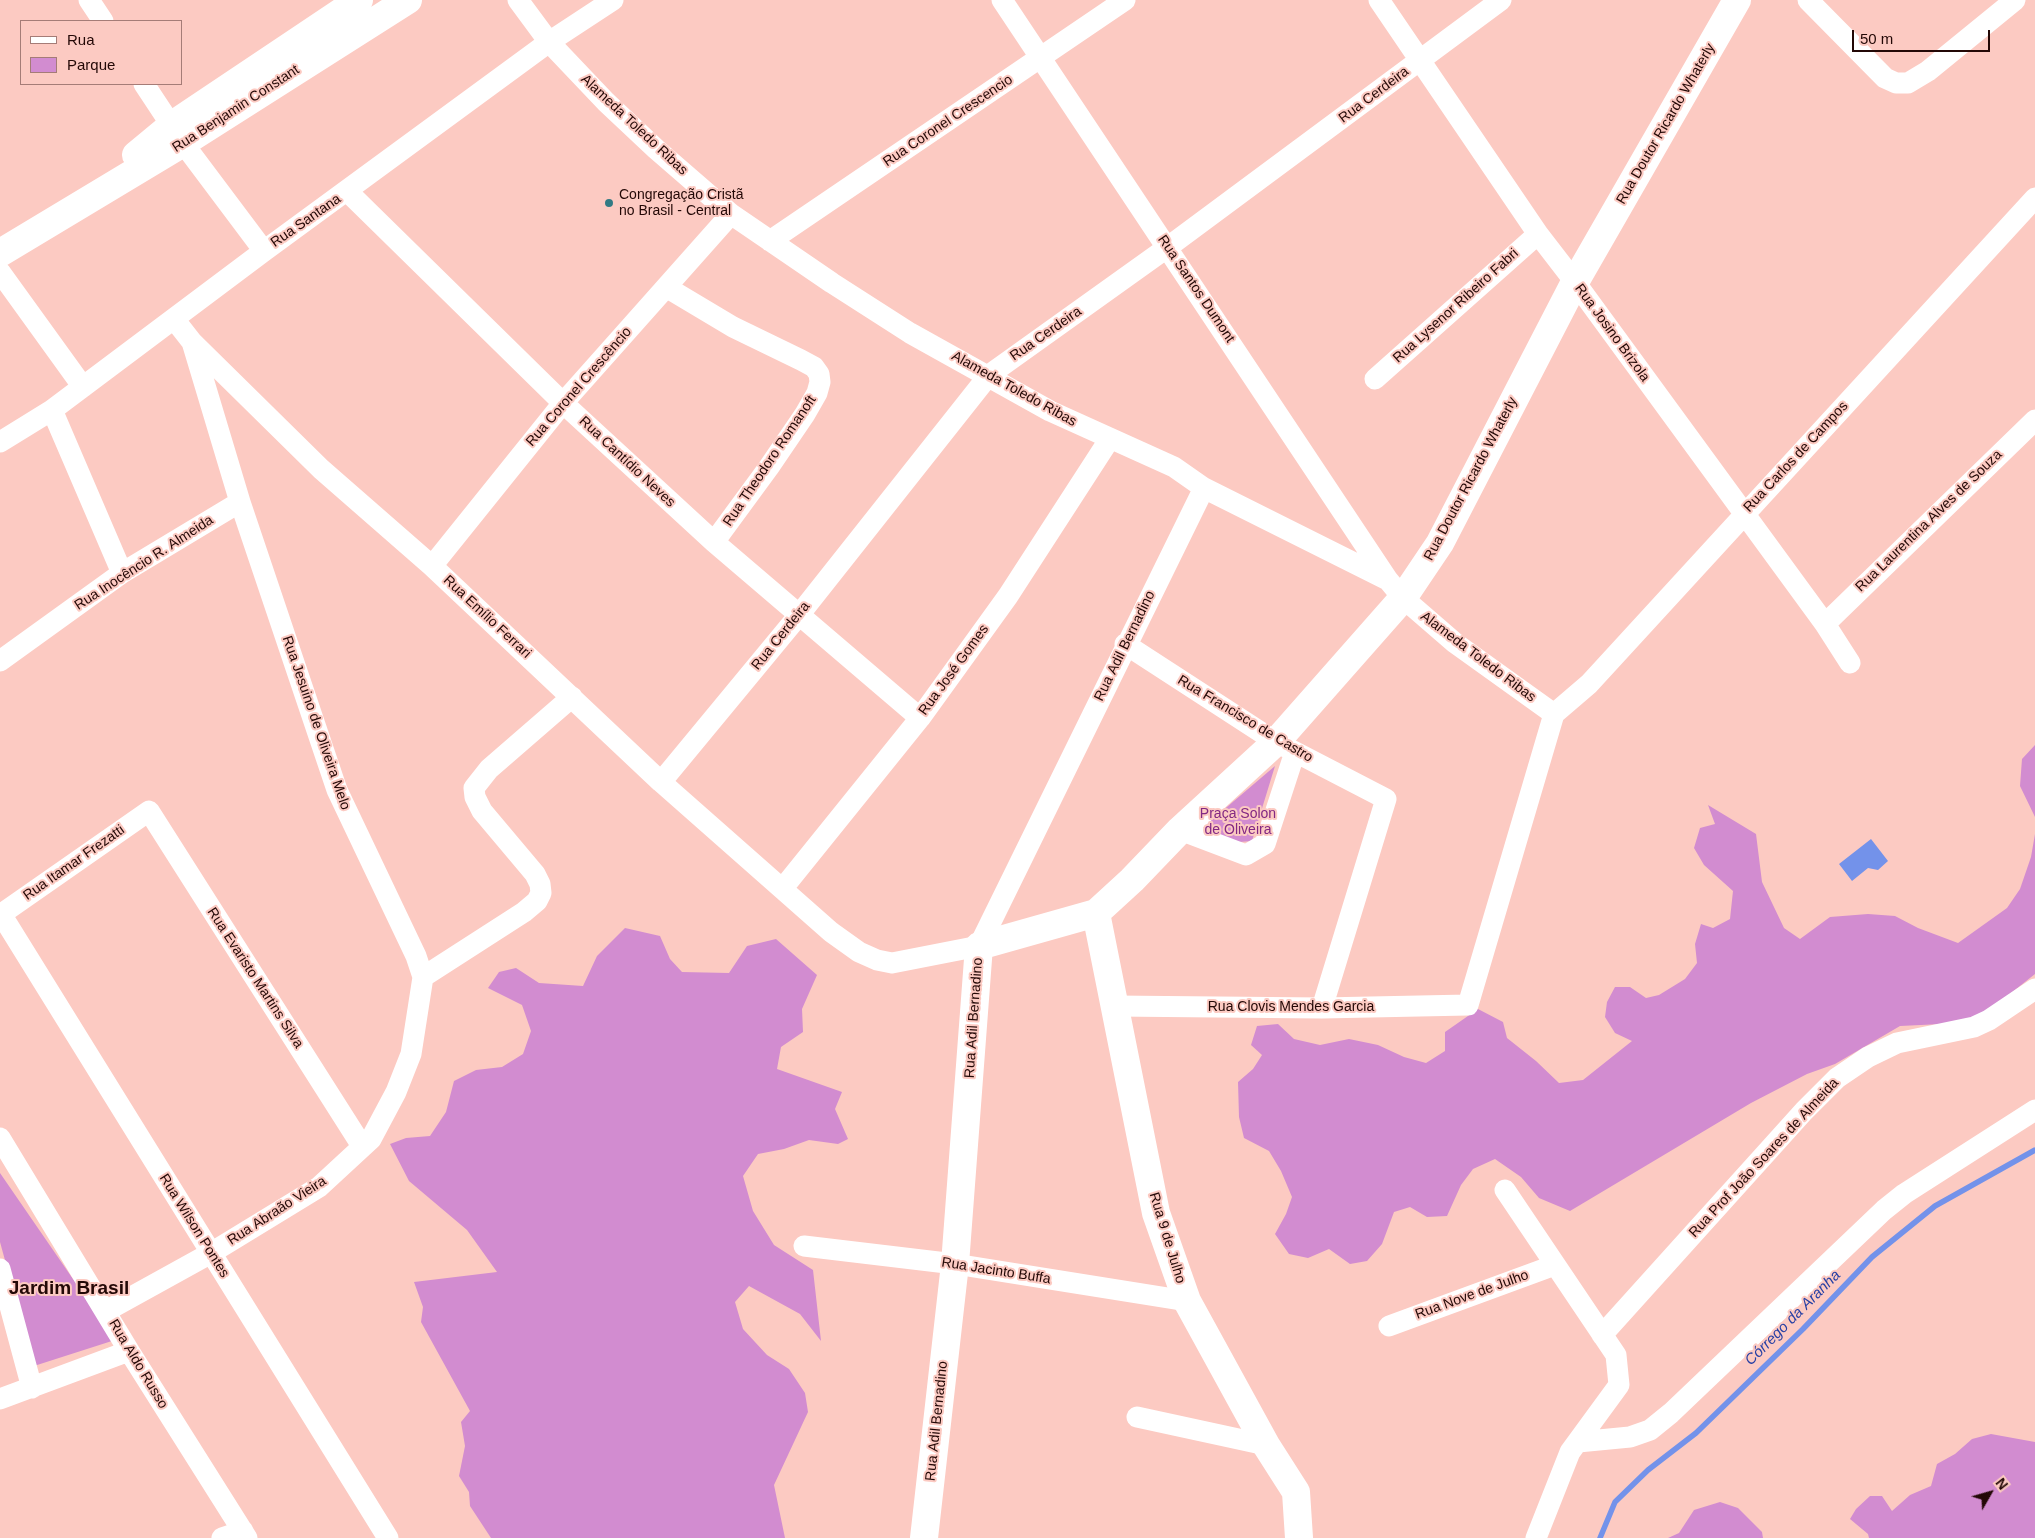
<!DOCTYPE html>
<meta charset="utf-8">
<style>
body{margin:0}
#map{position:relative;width:2035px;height:1538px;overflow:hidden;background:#fccac2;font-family:Arial,sans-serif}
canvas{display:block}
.legend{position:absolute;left:20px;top:20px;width:162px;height:65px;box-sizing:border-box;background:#fccac2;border:1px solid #a57c77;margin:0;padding:6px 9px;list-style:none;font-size:15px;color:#230806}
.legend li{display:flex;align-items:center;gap:10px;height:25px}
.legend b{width:25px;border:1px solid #a57c77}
.north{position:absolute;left:1965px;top:1468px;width:50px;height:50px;-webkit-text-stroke:4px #fccac2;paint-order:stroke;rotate:52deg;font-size:14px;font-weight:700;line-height:20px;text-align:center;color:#230806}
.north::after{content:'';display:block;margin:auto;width:18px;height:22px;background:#230806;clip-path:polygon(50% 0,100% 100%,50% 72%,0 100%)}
.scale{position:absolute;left:1852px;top:30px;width:138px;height:22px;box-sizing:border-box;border:2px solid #230806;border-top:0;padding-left:6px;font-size:15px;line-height:18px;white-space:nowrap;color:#230806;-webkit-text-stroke:4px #fccac2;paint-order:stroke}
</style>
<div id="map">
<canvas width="2035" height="1538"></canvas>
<ul class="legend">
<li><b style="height:6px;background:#fff"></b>Rua</li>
<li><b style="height:14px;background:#d28cd0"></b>Parque</li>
</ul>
<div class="north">N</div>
<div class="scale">50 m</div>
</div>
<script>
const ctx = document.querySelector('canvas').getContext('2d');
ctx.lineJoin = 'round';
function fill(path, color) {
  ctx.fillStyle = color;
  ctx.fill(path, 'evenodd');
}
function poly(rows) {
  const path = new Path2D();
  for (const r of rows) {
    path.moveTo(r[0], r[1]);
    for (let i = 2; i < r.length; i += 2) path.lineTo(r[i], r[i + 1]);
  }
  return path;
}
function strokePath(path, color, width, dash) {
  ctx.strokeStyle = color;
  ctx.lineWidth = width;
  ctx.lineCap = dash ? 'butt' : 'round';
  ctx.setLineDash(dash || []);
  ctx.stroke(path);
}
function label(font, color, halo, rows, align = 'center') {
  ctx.font = font + ' Arial,sans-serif';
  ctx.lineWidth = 4;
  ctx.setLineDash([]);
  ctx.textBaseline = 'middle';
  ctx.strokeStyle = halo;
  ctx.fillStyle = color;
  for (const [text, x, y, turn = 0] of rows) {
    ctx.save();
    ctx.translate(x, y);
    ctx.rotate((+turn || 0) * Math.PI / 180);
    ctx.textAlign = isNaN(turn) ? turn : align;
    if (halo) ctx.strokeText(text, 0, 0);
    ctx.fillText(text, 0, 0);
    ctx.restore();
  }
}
const green = poly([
 [2035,745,2035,817,2020,786,2022,759],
 [1275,766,1252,841,1239,842,1223,837,1207,824],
 [1708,805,1756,834,1762,882,1784,928,1800,939,1830,917,1868,914,1895,916,1918,928,1958,943,2007,908,2020,889,2031,857,2035,834,2035,974,1986,1013,1962,1023,1900,1026,1835,1064,1807,1074,1751,1103,1570,1211,1539,1198,1521,1177,1495,1159,1473,1169,1461,1185,1447,1216,1427,1217,1410,1207,1394,1212,1382,1244,1367,1261,1350,1264,1329,1249,1308,1258,1289,1254,1275,1234,1286,1214,1292,1197,1281,1171,1269,1151,1244,1138,1239,1117,1238,1082,1253,1069,1262,1055,1251,1045,1257,1026,1278,1024,1294,1039,1320,1045,1349,1039,1378,1045,1404,1057,1426,1063,1445,1051,1445,1032,1478,1009,1503,1022,1507,1038,1536,1061,1559,1083,1583,1080,1632,1041,1615,1033,1605,1017,1607,1002,1615,987,1630,987,1646,998,1659,995,1685,979,1697,963,1695,944,1701,924,1713,928,1730,919,1733,891,1704,865,1694,848,1700,828,1715,824],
 [625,928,660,936,670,959,682,972,729,973,747,946,776,939,817,975,802,1009,803,1032,781,1047,777,1069,842,1092,835,1109,848,1139,838,1144,809,1140,784,1149,758,1154,743,1176,753,1211,774,1245,813,1270,821,1341,800,1314,749,1286,735,1302,743,1329,767,1355,789,1369,805,1393,808,1412,774,1485,785,1538,491,1538,470,1506,469,1492,459,1476,465,1446,461,1422,470,1411,421,1322,423,1307,414,1282,497,1272,467,1230,409,1181,390,1144,406,1138,430,1136,446,1112,454,1081,476,1070,502,1067,523,1054,531,1031,522,1005,488,988,499,972,516,968,539,983,583,986,597,956],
 [0,1173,115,1340,34,1366,0,1242],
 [1991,1434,2035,1442,2035,1538,1869,1538,1868,1534,1850,1519,1856,1509,1870,1496,1882,1496,1892,1511,1910,1495,1931,1486,1937,1464,1955,1454,1972,1439],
 [1720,1502,1738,1508,1762,1532,1763,1538,1668,1538,1679,1533,1694,1510]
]);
const water = poly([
 [1871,839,1888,861,1878,870,1868,868,1852,881,1839,864]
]);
const stream = poly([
 [1600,1538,1615,1502,1648,1470,1696,1433,1803,1329,1872,1257,1935,1206,2035,1150]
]);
const street = poly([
 [89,0,103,21],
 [518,0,549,42,606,102,656,149,731,214,832,283,910,333,1050,411,1174,467,1204,488,1388,580],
 [1002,0,1388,580,1403,598,1455,643,1554,714],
 [1379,0,1538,234,1575,282,1825,624,1850,663],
 [1808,0,1885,78,1896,83,1908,83,1928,71,2015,0],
 [144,84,183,143,264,251],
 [348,192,563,403,714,542,920,718],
 [770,241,1125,0],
 [0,272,83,387],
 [666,287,733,327,801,360,814,367,819,374,820,382,817,393,805,414,769,467,714,542],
 [192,342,321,469,432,566,661,782,831,932,859,952,877,960,892,963,979,946,1204,488],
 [1375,379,1538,234],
 [52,410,122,573],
 [0,442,52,410,264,251,549,42,613,0],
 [432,566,563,403,731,214],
 [1825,624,2035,420],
 [1125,644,1276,742,1386,799,1322,1008],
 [0,661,122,573,240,502],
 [1554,714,1589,684,2035,198],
 [661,782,799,615,989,375,1168,247,1501,0],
 [1180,830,1246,855,1265,844,1295,752],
 [783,888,920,718,1008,596,1109,440],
 [1,914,388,1538],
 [0,915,149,811,362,1146],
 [423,977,524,912,537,901,541,893,540,884,535,874,482,811,475,797,474,788,489,769,572,697],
 [1114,1006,1322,1008,1468,1005,1554,714],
 [0,1138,129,1351,247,1538],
 [1505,1190,1616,1355,1619,1385,1570,1452,1536,1538],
 [804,1246,955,1264,1187,1301],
 [0,1269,32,1388],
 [106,1311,211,1253,319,1187,371,1139,396,1092,411,1054,423,977,416,956,337,790,240,502,192,342,174,319],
 [1389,1326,1555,1265],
 [1602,1335,1804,1111,1837,1078,1868,1057,1897,1043,1974,1027,1989,1020,2035,989],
 [0,1399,129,1351],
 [1137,1417,1266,1445],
 [1578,1442,1630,1437,1650,1430,1671,1413,1884,1210,1904,1194,2035,1110],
 [222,1538,243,1531]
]);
const secondary = poly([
 [136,155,171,126,359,0],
 [0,253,183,143,408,0],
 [1096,913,1156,1213,1187,1301,1266,1445,1296,1492,1299,1538],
 [924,1538,955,1264,979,946,1096,913,1132,880,1180,830,1276,742,1403,598,1440,543,1575,282,1737,0]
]);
const markers = [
 [609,203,5,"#327a84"]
];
const streetNames = [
 ["Rua Cerdeira",1374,95,-37],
 ["Rua Benjamin Constant",236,109,-33],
 ["Rua Coronel Crescencio",948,121,-34],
 ["Rua Doutor Ricardo Whaterly",1666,124,-60],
 ["Alameda Toledo Ribas",634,125,43],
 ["Rua Santana",306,221,-35],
 ["Rua Santos Dumont",1196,289,56],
 ["Rua Lysenor Ribeiro Fabri",1456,306,-42],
 ["Rua Josino Brizola",1612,333,54],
 ["Rua Cerdeira",1046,334,-35],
 ["Rua Coronel Crescêncio",579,387,-49],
 ["Alameda Toledo Ribas",1014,389,29],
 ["Rua Carlos de Campos",1796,457,-47],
 ["Rua Theodoro Romanoft",770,461,-56],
 ["Rua Cantídio Neves",627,462,43],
 ["Rua Doutor Ricardo Whaterly",1471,479,-62],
 ["Rua Laurentina Alves de Souza",1929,521,-44],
 ["Rua Inocêncio R. Almeida",144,563,-33],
 ["Rua Emílio Ferrari",487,617,43],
 ["Rua Cerdeira",781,636,-51],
 ["Rua Adil Bernadino",1125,646,-64],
 ["Alameda Toledo Ribas",1478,657,37],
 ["Rua José Gomes",954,670,-54],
 ["Rua Francisco de Castro",1245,719,31],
 ["Rua Jesuino de Oliveira Melo",316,723,71],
 ["Rua Itamar Frezatti",74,863,-35],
 ["Rua Evaristo Martins Silva",255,978,57],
 ["Rua Clovis Mendes Garcia",1291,1007],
 ["Rua Adil Bernadino",974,1018,-86],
 ["Rua Prof João Soares de Almeida",1764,1158,-47],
 ["Rua Abraão Vieira",277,1211,-33],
 ["Rua Wilson Pontes",194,1226,58],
 ["Rua 9 de Julho",1167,1238,73],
 ["Rua Jacinto Buffa",996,1271,9],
 ["Rua Nove de Julho",1472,1295,-20],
 ["Rua Aldo Russo",138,1364,59],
 ["Rua Adil Bernadino",937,1421,-84]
];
const poiNames = [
 ["Congregação Cristã",619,195],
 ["no Brasil - Central",619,211]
];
const parkNames = [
 ["Praça Solon",1238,814],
 ["de Oliveira",1238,830]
];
const waterNames = [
 ["Córrego da Aranha",1793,1318,-45]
];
const districtNames = [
 ["Jardim Brasil",69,1289]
];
fill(green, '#d28cd0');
fill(water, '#7392ea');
strokePath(stream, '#7392ea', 5.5);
strokePath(street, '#fff', 21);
strokePath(secondary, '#fff', 28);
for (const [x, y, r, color] of markers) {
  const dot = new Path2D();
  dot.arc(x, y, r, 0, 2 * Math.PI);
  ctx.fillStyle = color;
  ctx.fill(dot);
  strokePath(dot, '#fccac2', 2);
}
label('14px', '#230806', '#fccac2', streetNames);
label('14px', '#230806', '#fccac2', poiNames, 'left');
label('14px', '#832883', '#fccac2', parkNames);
label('italic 15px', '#263fa4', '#fccac2', waterNames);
label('bold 19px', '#230806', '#fccac2', districtNames);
</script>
